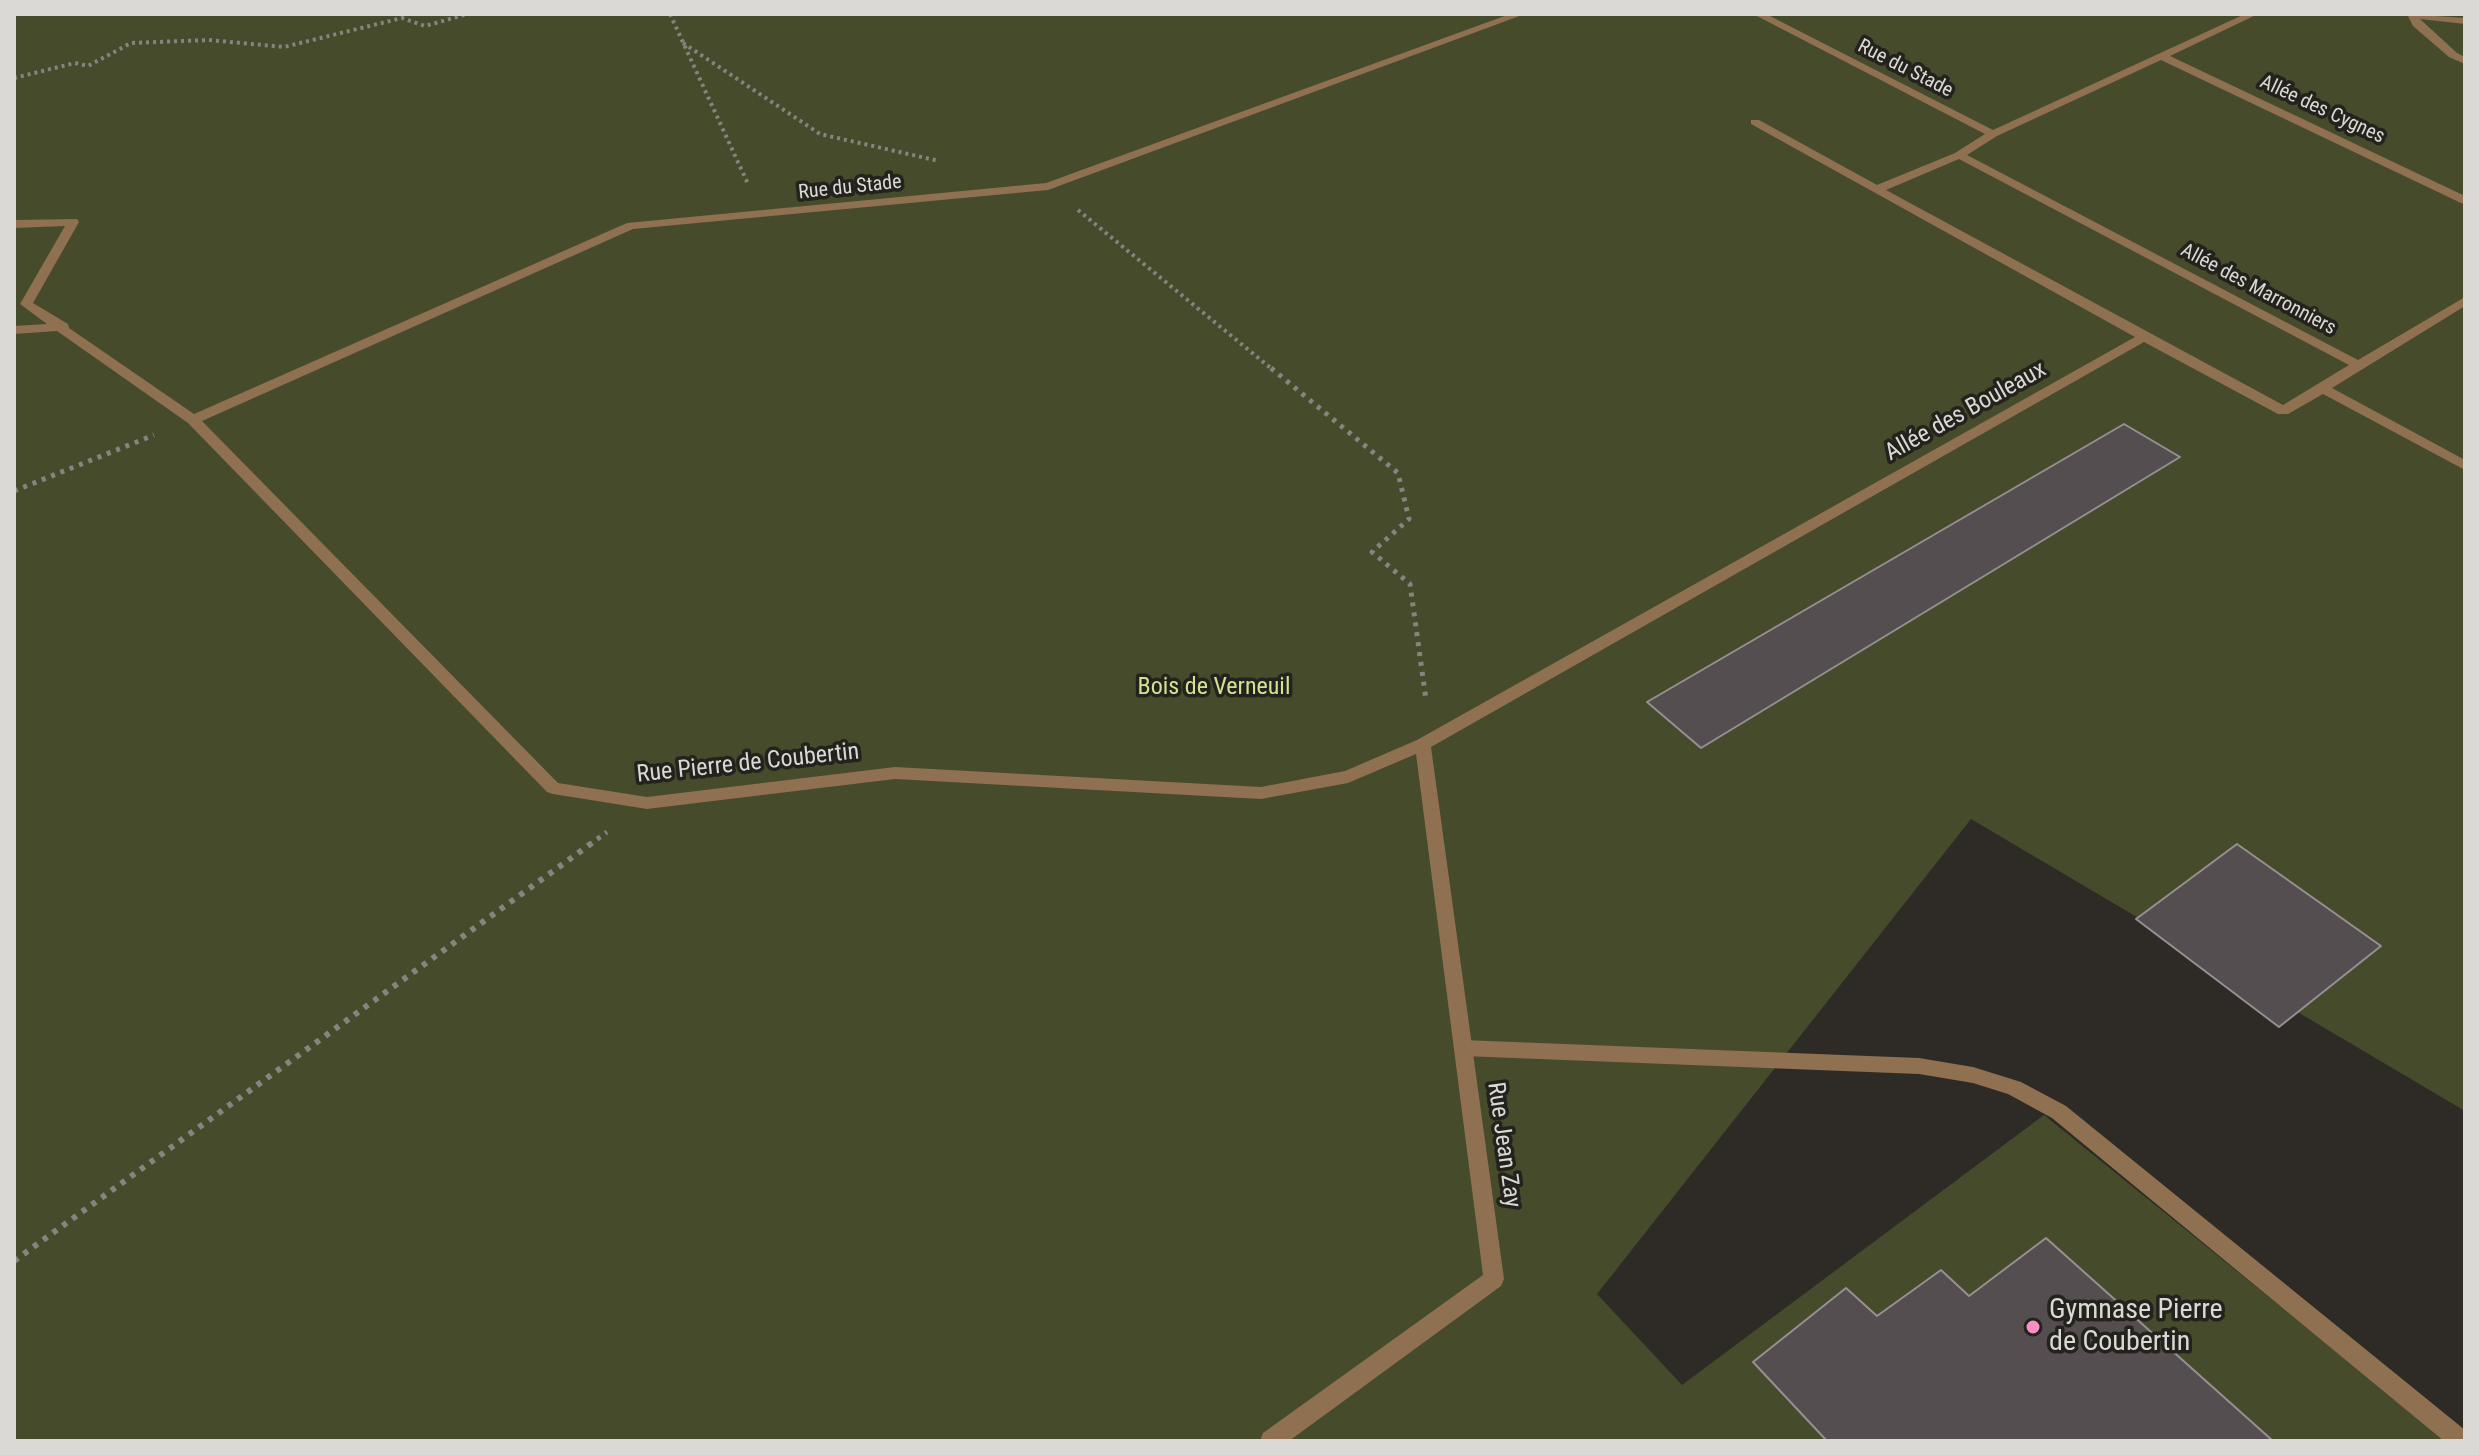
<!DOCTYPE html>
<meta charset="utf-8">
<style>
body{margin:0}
#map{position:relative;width:2479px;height:1455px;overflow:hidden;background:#2e2b26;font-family:"Roboto Condensed",sans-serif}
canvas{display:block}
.frame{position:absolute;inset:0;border:16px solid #dbd9d5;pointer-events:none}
</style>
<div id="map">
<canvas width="2479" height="1455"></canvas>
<div class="frame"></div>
</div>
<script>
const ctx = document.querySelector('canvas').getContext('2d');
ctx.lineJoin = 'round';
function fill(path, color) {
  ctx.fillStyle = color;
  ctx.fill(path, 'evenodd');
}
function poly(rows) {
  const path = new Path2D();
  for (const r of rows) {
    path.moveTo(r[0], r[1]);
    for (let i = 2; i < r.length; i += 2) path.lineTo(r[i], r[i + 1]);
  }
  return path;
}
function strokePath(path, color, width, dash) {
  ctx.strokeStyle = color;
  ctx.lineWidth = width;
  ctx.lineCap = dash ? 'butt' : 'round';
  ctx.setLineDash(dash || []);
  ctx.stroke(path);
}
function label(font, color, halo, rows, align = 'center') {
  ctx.font = font + ' "Roboto Condensed",sans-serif';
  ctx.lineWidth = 7;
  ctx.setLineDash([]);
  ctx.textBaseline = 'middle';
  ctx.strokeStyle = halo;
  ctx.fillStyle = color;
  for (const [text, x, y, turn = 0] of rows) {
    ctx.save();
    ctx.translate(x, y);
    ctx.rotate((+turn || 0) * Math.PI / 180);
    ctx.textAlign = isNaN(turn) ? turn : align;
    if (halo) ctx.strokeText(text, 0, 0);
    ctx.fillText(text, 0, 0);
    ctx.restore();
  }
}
const green = poly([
 [14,14,2465,14,2465,1111,1971,819,1597,1294,1682,1385,2044,1115,2447,1441,14,1441]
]);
const building = poly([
 [2124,424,2180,457,1701,748,1647,702,2124,424],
 [2237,844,2381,946,2279,1027,2136,919,2237,844],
 [2046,1238,2273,1441,1827,1441,1753,1362,1846,1288,1877,1316,1941,1270,1969,1296,2046,1238]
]);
const pathFar2 = poly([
 [670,14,748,184],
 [683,43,820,134,939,161],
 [14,78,75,63,88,66,131,43,209,40,284,47,402,18,425,26,467,14],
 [1078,210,1273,370]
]);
const pathFar1 = poly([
 [1271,368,1398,473,1409,519,1372,552,1410,584,1426,700],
 [14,491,154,435],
 [589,845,607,832]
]);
const path = poly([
 [14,1261,592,843]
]);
const lane = poly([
 [1463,1040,1919,1058,1973,1067,2021,1082,2066,1106,2465,1430,2465,1441,2444,1441,2052,1118,2008,1094,1973,1083,1919,1074,1463,1056,1456,1054,1454,1048,1456,1042,1463,1040]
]);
const street = poly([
 [1510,14,1525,14,1048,190,633,229,202,421,558,783,647,797,895,767,1261,787,1345,771,1417,740,2135,337,1751,124,1751,120,1759,120,1877,185,1955,153,1985,134,1753,14,1766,14,1993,130,2245,14,2258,14,2170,56,2465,196,2465,204,2461,203,2161,60,1997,136,1967,155,2358,360,2465,297,2465,306,2332,388,2465,460,2465,470,2323,394,2288,414,2278,414,2144,342,1431,747,1504,1279,1501,1286,1289,1441,1260,1441,1263,1433,1483,1275,1416,754,1348,783,1261,799,895,779,647,809,553,794,547,792,188,423,57,331,14,334,14,326,47,324,20,304,65,226,14,228,14,220,77,219,79,222,33,303,68,324,69,328,194,414,627,223,1046,183,1510,14],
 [1959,159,2349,365,2283,405,1886,190,1959,159],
 [2407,14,2465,18,2465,24,2420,19,2457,53,2465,57,2465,64,2449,57,2413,26,2407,14]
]);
const markers = [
 [2033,1327,8,"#fb8fc5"]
];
const farStreetnames = [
 ["Rue du Stade",1905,69,27],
 ["Allée des Cygnes",2322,110,25],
 ["Rue du Stade",850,188,-6],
 ["Allée des Marronniers",2258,290,28]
];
const streetNames = [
 ["Allée des Bouleaux",1966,412,-29],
 ["Rue Pierre de Coubertin",748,764,-6],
 ["Rue Jean Zay",1503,1145,82]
];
const parkNames = [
 ["Bois de Verneuil",1214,688]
];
const nearPoinames = [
 ["Gymnase Pierre",2049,1311],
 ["de Coubertin",2049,1343]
];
fill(green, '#464b2b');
fill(building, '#554e50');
strokePath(building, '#978f92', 2);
strokePath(pathFar2, '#86847f', 4, [3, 4]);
strokePath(pathFar1, '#86847f', 5, [4, 6]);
strokePath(path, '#86847f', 6, [5, 7]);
fill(lane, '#8f7050');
fill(street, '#8f7050');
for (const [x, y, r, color] of markers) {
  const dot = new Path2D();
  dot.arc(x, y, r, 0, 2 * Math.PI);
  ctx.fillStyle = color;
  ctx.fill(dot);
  strokePath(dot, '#24221c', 3);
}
label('20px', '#dbd9d5', '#24221c', farStreetnames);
label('24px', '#dbd9d5', '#24221c', streetNames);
label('24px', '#d4e190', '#24221c', parkNames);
label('28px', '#dbd9d5', '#24221c', nearPoinames, 'left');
</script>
